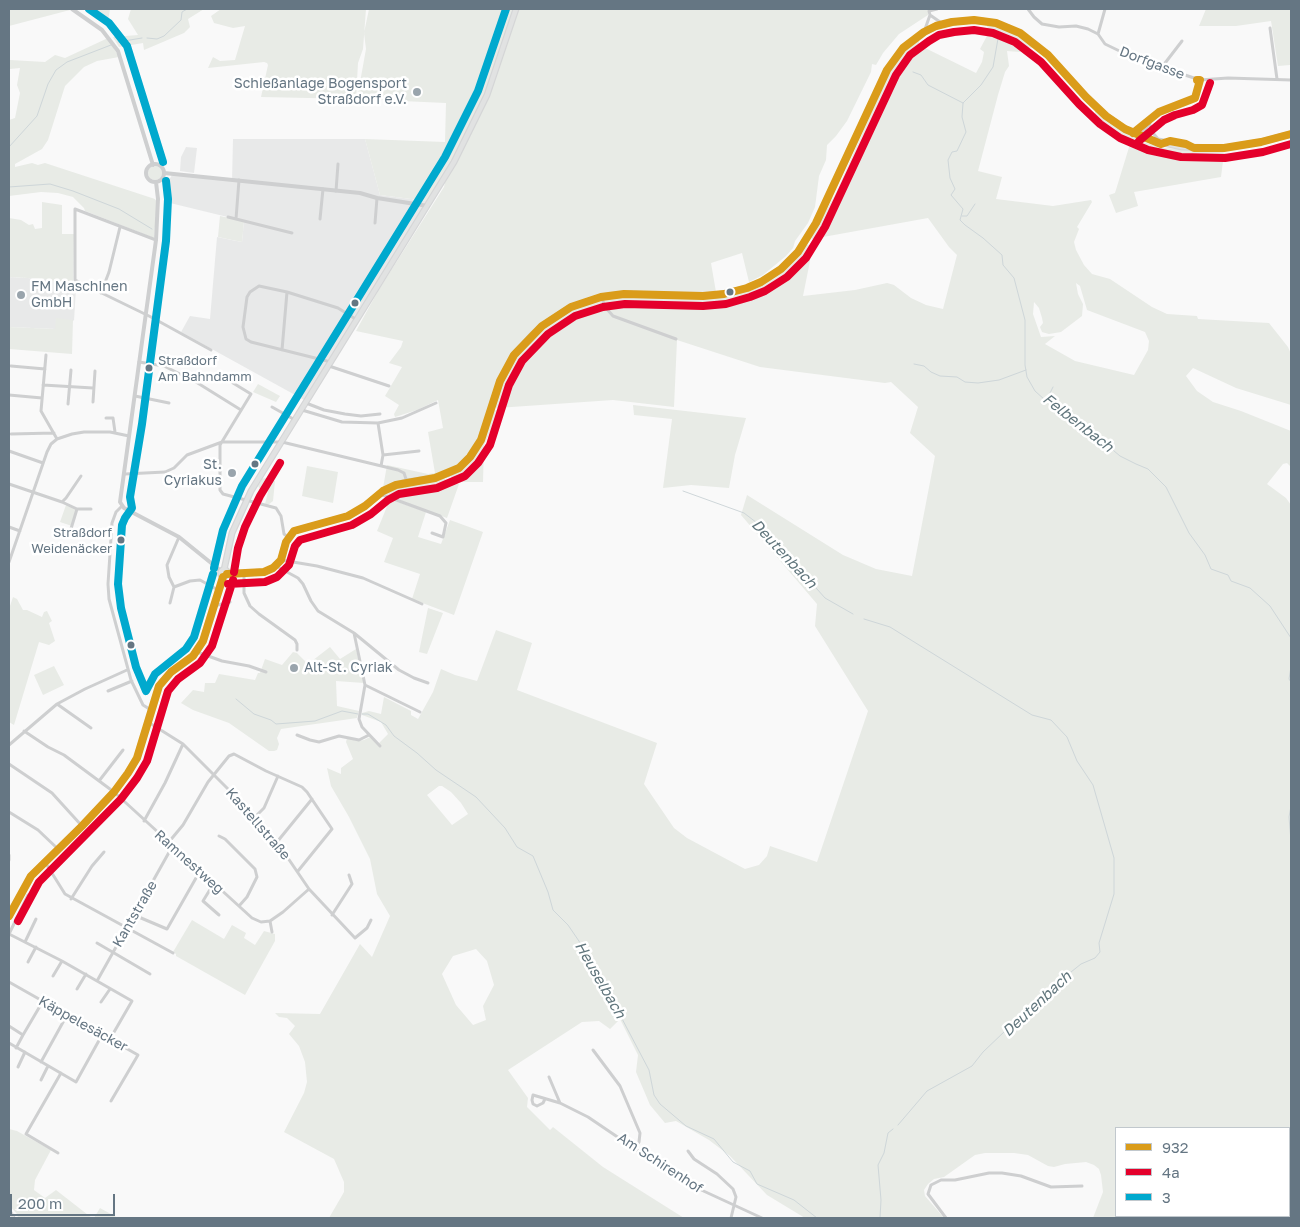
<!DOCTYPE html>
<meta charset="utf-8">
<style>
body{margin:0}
#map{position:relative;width:1300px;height:1227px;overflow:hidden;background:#f9f9f9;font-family:"Golos Text",sans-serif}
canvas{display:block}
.frame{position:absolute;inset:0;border:10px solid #657683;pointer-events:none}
.legend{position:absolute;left:1115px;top:1127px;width:175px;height:90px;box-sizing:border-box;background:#fff;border:1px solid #c1c8cd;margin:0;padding:6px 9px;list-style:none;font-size:15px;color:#657683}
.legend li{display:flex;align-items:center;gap:10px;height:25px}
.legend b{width:25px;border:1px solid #c1c8cd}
.scale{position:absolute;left:10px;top:1194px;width:105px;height:22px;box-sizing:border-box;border:2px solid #657683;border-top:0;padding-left:6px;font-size:15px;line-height:18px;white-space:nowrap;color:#657683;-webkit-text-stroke:4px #fff;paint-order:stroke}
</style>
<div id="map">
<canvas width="1300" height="1227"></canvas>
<div class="frame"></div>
<ul class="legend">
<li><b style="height:6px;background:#da9c1a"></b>932</li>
<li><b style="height:6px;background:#e4002b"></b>4a</li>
<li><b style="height:6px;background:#00a9ce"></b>3</li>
</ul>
<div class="scale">200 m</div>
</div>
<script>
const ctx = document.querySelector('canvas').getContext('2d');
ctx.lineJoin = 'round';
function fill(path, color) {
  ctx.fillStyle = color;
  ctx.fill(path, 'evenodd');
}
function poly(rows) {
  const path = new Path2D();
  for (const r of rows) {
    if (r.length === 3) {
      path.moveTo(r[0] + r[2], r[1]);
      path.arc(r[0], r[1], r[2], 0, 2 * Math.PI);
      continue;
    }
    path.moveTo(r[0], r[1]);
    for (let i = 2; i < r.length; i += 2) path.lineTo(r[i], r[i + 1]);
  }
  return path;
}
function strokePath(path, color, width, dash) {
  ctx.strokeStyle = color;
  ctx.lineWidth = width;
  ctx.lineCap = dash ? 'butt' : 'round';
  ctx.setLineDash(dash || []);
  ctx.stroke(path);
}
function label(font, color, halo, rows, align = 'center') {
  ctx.font = font + ' "Golos Text",sans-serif';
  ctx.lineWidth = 5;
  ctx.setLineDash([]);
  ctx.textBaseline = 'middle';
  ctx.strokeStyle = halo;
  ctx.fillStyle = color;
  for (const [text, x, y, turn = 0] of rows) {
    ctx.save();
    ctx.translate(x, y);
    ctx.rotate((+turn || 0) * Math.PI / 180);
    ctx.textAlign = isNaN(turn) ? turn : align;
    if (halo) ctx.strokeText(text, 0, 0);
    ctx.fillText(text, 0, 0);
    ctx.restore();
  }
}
const built = poly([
 [233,139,365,139,380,195,427,201,306,401,181,332,190,316,210,319,217,237,242,242,244,221,166,202,169,180,172,175,232,181],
 [186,147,197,148,194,173,180,171,181,157],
 [9,277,46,279,76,288,74,321,73,320,55,329,9,327]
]);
const green = poly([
 [9,9,68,9,70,10,9,26],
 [95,9,110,9,108,21],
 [131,9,204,9,188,19,190,27,184,33,144,50,143,43,119,47,113,37,138,35,128,19],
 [221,9,366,9,363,49,358,63,356,99,261,97,268,65,267,63,264,62,208,68,213,57,220,61,235,60,245,26,233,28,214,23,211,16],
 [369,9,930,9,928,9,928,15,899,34,883,53,876,65,872,64,871,72,847,121,836,136,827,145,826,160,819,176,815,207,808,223,795,241,793,248,786,256,763,275,749,282,742,253,711,263,716,292,692,294,638,291,620,292,604,294,582,301,557,313,532,332,517,348,500,377,482,436,472,452,461,464,436,476,406,480,383,488,387,465,428,474,435,473,428,432,443,428,438,400,417,410,395,417,394,414,399,405,385,396,402,367,389,363,401,347,403,341,356,331,378,291,444,187,446,178,444,175,427,201,380,195,365,139,445,142,446,103,357,99,366,49,364,33],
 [1206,9,1291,9,1291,68,1290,65,1278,66,1271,21,1236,26,1199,26],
 [986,23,1013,31,1034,47,1031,48,1026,47,1020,52,1007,51,1009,66,1005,72,998,95,978,171,1002,177,996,199,1053,206,1091,200,1092,202,1077,227,1079,229,1074,242,1076,250,1084,265,1092,274,1110,279,1152,307,1167,314,1197,316,1198,319,1269,323,1288,347,1291,354,1291,405,1236,388,1193,368,1186,376,1197,391,1213,402,1241,411,1291,431,1291,467,1287,463,1283,464,1267,484,1286,498,1291,505,1291,1218,1093,1218,1103,1192,1101,1175,1099,1169,1094,1165,1086,1162,1065,1164,1054,1167,1048,1166,1028,1155,1014,1153,985,1153,975,1155,944,1177,934,1179,928,1184,924,1190,925,1196,944,1218,805,1218,767,1195,730,1156,709,1140,676,1121,665,1123,650,1105,636,1072,638,1055,620,1019,610,1029,599,1021,582,1022,508,1070,528,1098,527,1107,550,1130,553,1127,603,1167,684,1218,329,1218,344,1192,344,1182,334,1159,284,1132,304,1093,307,1082,305,1062,299,1046,289,1034,295,1026,287,1018,279,1017,275,1013,320,1014,360,944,372,957,390,916,377,894,370,859,349,817,331,786,327,768,341,774,341,768,353,759,346,742,347,738,357,741,364,740,370,737,378,744,388,734,381,722,362,715,362,713,369,711,381,714,384,697,411,711,411,715,418,719,433,692,441,669,455,675,477,681,496,630,532,643,517,690,657,743,644,784,674,828,687,838,745,869,759,865,767,856,770,846,817,862,868,711,815,626,817,604,741,515,747,495,843,555,876,569,912,576,935,456,910,433,918,407,891,382,885,383,760,367,677,340,674,407,613,400,497,408,495,406,505,377,521,349,542,329,570,310,601,299,615,296,732,294,744,291,777,274,793,261,806,244,811,246,810,261,803,296,855,290,887,283,894,285,911,298,926,305,943,309,957,255,949,247,928,218,812,239,811,237,835,195,890,71,899,58,909,47,919,39,919,45,976,73,982,62,984,52,980,49,989,32],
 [1076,283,1080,286,1087,310,1145,332,1149,341,1148,350,1134,375,1075,361,1045,344,1055,336,1041,337,1033,314,1034,302,1039,308,1042,318,1043,323,1040,327,1042,332,1049,334,1061,332,1082,316,1083,304,1078,294],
 [439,786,442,786,451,792,461,803,468,814,452,825,427,795],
 [476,949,487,961,494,985,483,1006,486,1020,473,1025,456,1005,442,974,453,956],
 [1116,1128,1289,1128,1289,1216,1116,1216],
 [108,38,119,57,97,61,84,67,65,86,48,140,42,149,15,164,15,167,32,163,38,165,45,163,155,199,157,202,154,238,85,211,84,208,73,197,58,193,41,192,9,196,9,120,15,118,20,93,17,85,20,68,10,69,10,60,45,62,55,55,65,58],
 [1095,110,1119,129,1143,142,1164,148,1220,151,1227,154,1223,161,1221,177,1134,192,1138,206,1116,213,1109,195,1115,193,1130,144,1123,141,1111,133,1095,114],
 [155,173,7],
 [42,202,62,205,62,234,74,234,73,283,86,289,86,292,46,279,9,277,9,218,21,220,29,225,33,224,35,229,42,228],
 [220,216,244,221,242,242,218,237],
 [56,318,73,320,72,354,9,349,9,327,55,329],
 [258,384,280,396,276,402,253,392],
 [633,405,746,418,735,455,729,488,691,485,663,488,672,419,634,415],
 [496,410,499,410,496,412,491,430,484,445,483,482,458,482,452,480,451,475,467,464,481,447,489,427,493,412],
 [307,466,338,472,333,503,302,496],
 [265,478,275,481,273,501,268,505,265,504,268,492,260,489,258,486,262,479],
 [443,478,452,483,459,484,447,518,384,494,406,485],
 [390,499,426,512,418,537,441,544,450,520,483,532,454,615,412,599,420,574,384,562,393,538,377,531],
 [66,505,77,509,72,526,60,522],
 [13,597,17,599,23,610,27,610,42,617,44,612,47,611,52,621,49,623,55,641,49,645,39,642,14,725,9,722,9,609],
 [428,608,443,613,427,654,419,652],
 [330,647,340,659,356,649,364,683,336,681,337,706,359,711,357,718,281,729,277,738,279,744,277,750,274,751,269,751,229,723,193,710,181,703,193,690,204,692,205,683,215,683,219,674,255,680,258,673,260,673,265,659,282,665,293,652,297,653,308,664],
 [54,666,64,685,43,695,34,675],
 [192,920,224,939,232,925,246,933,244,938,255,945,264,931,275,934,275,941,245,995,176,956,176,954,173,952],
 [9,1129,17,1131,51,1150,35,1180,34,1190,45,1198,56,1190,92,1218,18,1218,17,1214,9,1205],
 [100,1208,118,1218,94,1218]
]);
const stream = poly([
 [999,33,993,67,981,85,963,103,962,117,966,132,957,151,952,152,948,160,950,178,955,189,951,195,963,209,960,220,965,225,983,238,1002,255,1003,265,1014,278,1025,320,1025,365,1027,377,1035,391,1045,400,1068,412,1120,456,1136,464,1148,469,1166,487,1189,533,1205,555,1211,569,1228,575,1231,581,1250,588,1270,606,1291,638],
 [147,38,157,39,164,36,181,20,182,12,187,9],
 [118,42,142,38],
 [913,72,921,75,928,85,963,103],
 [9,147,37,116,48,84,56,70,67,62,111,45],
 [9,187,50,184,73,191,119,209,152,229],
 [962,216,967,216,975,204],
 [914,364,924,366,931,372,940,376,957,377,965,382,978,383,999,380,1026,370],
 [1052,403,1050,393,1053,387],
 [683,491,744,513,761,526,825,598,853,614],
 [864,619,890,627,1032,715,1051,720,1067,737,1077,761,1093,785,1114,858,1114,894,1099,943,1100,952,1095,958,1081,964,1046,992,983,1052,972,1066,927,1091,898,1125],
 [1291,667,1289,679,1291,682],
 [236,699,254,714,271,720,276,724,315,721,342,711,358,714],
 [362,714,368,714,386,725,394,736,417,753,436,770,476,797,505,828,517,847,533,856,548,892,553,910,568,925,583,947,599,975,649,1070,654,1095,660,1104,686,1126,714,1139,733,1162,750,1171,757,1184,794,1200,817,1218],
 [1291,806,1289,817,1291,841],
 [880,1218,881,1200,878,1165,884,1153,888,1133,893,1129]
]);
const minor = poly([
 [1028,9,1034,17,1042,24,1059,27,1076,26,1088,29,1098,34,1105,44,1134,58,1200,80,1228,78,1291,80],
 [930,15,943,24],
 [1270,28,1277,79],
 [924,32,930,15,929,11,937,9],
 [1098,34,1105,9],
 [1162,67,1182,41],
 [1150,125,1153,133,1158,139,1186,144,1192,147],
 [1133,133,1159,112,1171,106,1190,101,1195,98,1200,80],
 [1140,136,1150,123],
 [336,191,338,164],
 [228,217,292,233],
 [236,219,239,180],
 [320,219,323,189],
 [375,223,377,198],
 [156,240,75,209,75,280,151,317,211,350],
 [101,293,109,272,120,227],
 [601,297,606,308,613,316,676,339],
 [282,350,287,292],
 [46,355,41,411,57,439],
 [327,361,251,342,246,339,243,327,247,297,250,292,259,286,287,292,338,308,357,320],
 [139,362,164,366,196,382,241,410],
 [11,366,45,369],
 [329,366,389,386],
 [227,376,233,383,251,394,220,445,220,490,223,494,276,508,281,516,284,534,288,537],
 [43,385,93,388],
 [9,395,42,398],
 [135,396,169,403],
 [93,402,95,371],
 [306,403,324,410,345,414,361,416,380,414],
 [68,404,71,370],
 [272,407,295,420],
 [302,410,342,422,378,423,402,418,436,403],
 [106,418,113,418,115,432],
 [378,423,383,455,381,466],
 [11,434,54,433],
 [9,451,43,463],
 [383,455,419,451],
 [125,474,165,472,174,468,187,455,222,442,282,442,398,470,404,473,407,482],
 [9,484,62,502,66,498,81,476],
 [380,494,440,516,446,523,443,537,432,533],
 [62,502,77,509,91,509],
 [122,506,116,512,112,523,108,584,109,599,131,680,143,705,151,710],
 [9,527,20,531],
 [70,532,77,509],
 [179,537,167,565,169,577,174,587,190,581,200,580,218,590],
 [281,560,317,566,363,578,422,604],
 [9,562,47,452,51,444,57,439,72,434,84,432,110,432,129,436],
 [276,566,298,578,303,584,311,601,318,611,354,633,399,670,414,678,428,683],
 [244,574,244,593,250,606,259,614,295,640,297,644,297,650],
 [170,603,174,587],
 [214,606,230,602],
 [354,633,365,685,359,719,362,727,380,746],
 [197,652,222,661,249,666,266,672],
 [365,685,420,712],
 [108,691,132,681],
 [57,704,91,728],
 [148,722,183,744,237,798,261,829,277,842,309,889,355,938,367,928,371,920],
 [24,731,48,747,64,755,114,792,252,918,261,922,270,921,283,912,309,889],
 [297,735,310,740,319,742,339,736,359,740,369,735],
 [9,745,57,704,85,689,127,670],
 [9,764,52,793,82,826],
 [99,781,123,750],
 [9,812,38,830,58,849],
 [253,819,264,808,278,776],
 [144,821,165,783,183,744],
 [219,836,225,839,255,869,257,877,247,897,239,906],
 [277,842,312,799],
 [168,843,183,825,208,782,229,756,234,754,266,771,302,787,307,792,332,829,298,871],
 [9,855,9,860],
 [45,862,65,894,173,953],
 [214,883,203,901,219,915],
 [71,899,92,866,104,852],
 [134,915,167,929,200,871],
 [332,915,352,884,349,875],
 [270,921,272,932],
 [9,934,62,961,132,1001,110,1039],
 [9,934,28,895],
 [25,942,36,919],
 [97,943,150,974],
 [28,962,36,947],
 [53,976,62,961],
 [97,981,172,847],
 [9,982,138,1055,111,1101],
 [77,989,86,974],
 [101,1002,110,989],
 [9,1026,23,1035,43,1001],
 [9,1043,76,1082,102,1035],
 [16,1048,23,1035],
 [593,1050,620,1086,640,1133,639,1142,635,1148],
 [41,1062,67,1015],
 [18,1067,25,1052],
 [549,1077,560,1103],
 [41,1080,48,1066],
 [545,1099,543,1103,537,1106,533,1104,532,1100,533,1095,560,1103,588,1117,684,1182,762,1218],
 [688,1151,694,1159,717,1174,733,1189,736,1197,731,1218],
 [58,1153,26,1134,61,1073],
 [946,1218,928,1194,931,1185,941,1180,955,1180,989,1173,1002,1173,1021,1176,1051,1187,1082,1186]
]);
const tertiary = poly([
 [72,9,102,30,118,51,153,165],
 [155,173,9],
 [164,173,360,193,377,198,428,206],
 [156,182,158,199,156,240,120,502,124,508,179,537,221,571]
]);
const secondary = poly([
 [224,573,3.5],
 [224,570,232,533,251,491,454,162,487,95,516,9],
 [227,574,264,572,273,568,281,560,286,542,294,531,348,516,365,506,383,491,396,485,407,482,435,478,447,474,459,468,470,457,481,440,500,381,514,355,532,335,542,326,571,307,601,297,624,294,703,296,724,294,747,288,761,282,781,269,798,252,816,223,887,70,903,48,924,32,936,26,952,22,974,20,996,23,1020,33,1048,55,1086,97,1106,116,1125,129,1151,140,1182,147,1224,148,1261,142,1291,134],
 [9,916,31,876,82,826,114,792,128,773,137,758,159,686,171,672,193,656,203,641,223,577],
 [9,1213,12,1218]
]);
const bus1 = poly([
 [1133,133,1159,112,1195,98,1200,80,1197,80],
 [227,574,264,572,273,568,281,560,286,542,294,531,348,516,365,506,383,491,396,485,435,478,459,468,470,457,481,440,500,381,514,355,542,326,571,307,601,297,624,294,703,296,724,294,747,288,761,282,781,269,798,252,816,223,887,70,903,48,924,32,936,26,952,22,974,20,996,23,1020,33,1048,55,1086,97,1106,116,1125,129,1161,144,1170,141,1186,144,1194,148,1224,148,1261,142,1291,134],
 [9,916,31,876,82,826,114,792,128,773,137,758,159,686,171,672,193,656,203,641,223,577]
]);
const bus2 = poly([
 [1139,141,1164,120,1175,115,1193,110,1202,105,1210,83],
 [234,572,238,548,245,527,260,496,280,463],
 [228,584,265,582,277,577,289,565,295,546,300,540,352,525,371,514,388,500,399,494,437,488,465,476,478,463,490,445,509,385,522,361,548,334,575,316,603,307,625,304,703,306,726,304,750,297,765,291,787,277,806,258,825,227,896,75,910,55,929,41,939,35,954,32,974,30,993,33,1015,42,1041,62,1079,104,1100,124,1120,138,1148,150,1181,157,1225,158,1263,152,1291,144],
 [18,921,39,882,121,799,137,778,147,761,168,691,178,679,200,663,212,646,233,580]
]);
const bus3 = poly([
 [89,9,109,23,127,46,163,162],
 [166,181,168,199,166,241,142,424,130,497,132,508,125,518,122,525,118,584,121,608,136,667,146,691,155,674,186,649,194,637,213,574],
 [214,568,223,530,242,486,445,157,478,91,506,9]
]);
const markers = [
 [417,92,5,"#99a4ac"],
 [730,292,4.5,"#657683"],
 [21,295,5,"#99a4ac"],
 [355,303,4.5,"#657683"],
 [149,368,4.5,"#657683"],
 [255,464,4.5,"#657683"],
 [232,473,5,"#99a4ac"],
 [121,540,4.5,"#657683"],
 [131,645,4.5,"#657683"],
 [294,668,5,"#99a4ac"]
];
const busNames = [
 ["Straßdorf",158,361],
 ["Am Bahndamm",158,377],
 ["Straßdorf",112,533,"right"],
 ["Weidenäcker",112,549,"right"]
];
const streetNames = [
 ["Dorfgasse",1152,63,21],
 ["Kastellstraße",258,824,49],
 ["Ramnestweg",189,862,42],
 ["Kantstraße",135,914,-60],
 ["Käppelesäcker",83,1024,29],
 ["Am Schirenhof",660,1163,33]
];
const poiNames = [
 ["Schießanlage Bogensport",407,84],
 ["Straßdorf e.V.",407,100],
 ["FM Maschinen",31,287,"left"],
 ["GmbH",31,303,"left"],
 ["St.",222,465],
 ["Cyriakus",222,481],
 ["Alt-St. Cyriak",304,668,"left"]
];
const waterNames = [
 ["Felbenbach",1078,423,38],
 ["Deutenbach",784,554,47],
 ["Heuselbach",600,980,60],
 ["Deutenbach",1037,1004,-43]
];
fill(built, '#e8e9e9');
fill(green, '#e8ebe6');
strokePath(stream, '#ced6d9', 1);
strokePath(secondary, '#d5d6d7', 7);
strokePath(minor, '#cecfd0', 3);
strokePath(tertiary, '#cecfd0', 4);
strokePath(secondary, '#e1e2e2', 4.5);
strokePath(bus1, '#da9c1a', 8);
strokePath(bus2, '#e4002b', 8);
strokePath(bus3, '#00a9ce', 8);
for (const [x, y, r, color] of markers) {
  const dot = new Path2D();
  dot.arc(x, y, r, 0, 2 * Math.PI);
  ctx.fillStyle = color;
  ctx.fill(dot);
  strokePath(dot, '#fff', 2);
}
label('13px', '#657683', '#fff', busNames, 'left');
label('14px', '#657683', '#fff', streetNames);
label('14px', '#657683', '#fff', poiNames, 'right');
label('italic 15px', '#60757c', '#fff', waterNames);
</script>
